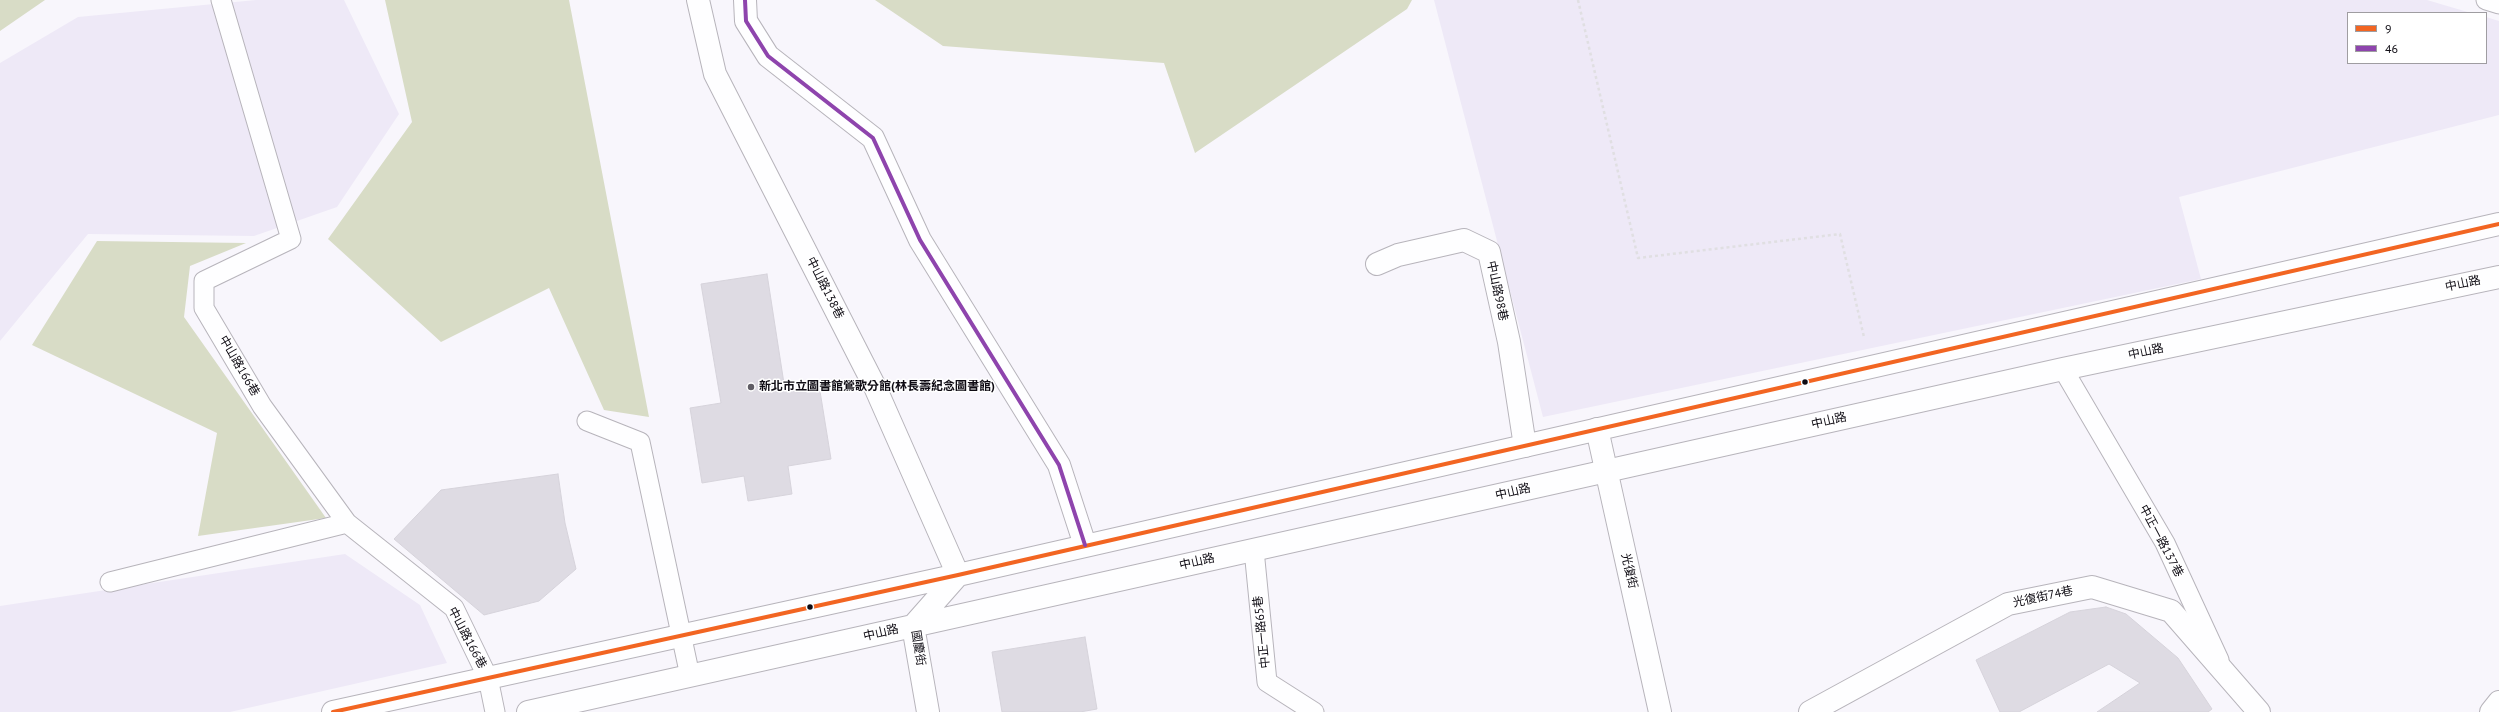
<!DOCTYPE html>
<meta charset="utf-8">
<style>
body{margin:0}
#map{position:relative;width:2499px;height:712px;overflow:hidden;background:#f8f6fc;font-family:"PT Sans",sans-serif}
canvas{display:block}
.legend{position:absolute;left:2347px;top:12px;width:140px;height:52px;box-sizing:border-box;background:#fff;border:1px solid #9f9da1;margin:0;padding:5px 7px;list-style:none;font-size:12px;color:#0e0b13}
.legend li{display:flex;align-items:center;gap:8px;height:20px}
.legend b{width:20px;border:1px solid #9f9da1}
</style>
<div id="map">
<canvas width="2499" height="712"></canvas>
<ul class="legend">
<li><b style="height:5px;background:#f26522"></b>9</li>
<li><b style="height:5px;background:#8e44ad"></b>46</li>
</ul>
</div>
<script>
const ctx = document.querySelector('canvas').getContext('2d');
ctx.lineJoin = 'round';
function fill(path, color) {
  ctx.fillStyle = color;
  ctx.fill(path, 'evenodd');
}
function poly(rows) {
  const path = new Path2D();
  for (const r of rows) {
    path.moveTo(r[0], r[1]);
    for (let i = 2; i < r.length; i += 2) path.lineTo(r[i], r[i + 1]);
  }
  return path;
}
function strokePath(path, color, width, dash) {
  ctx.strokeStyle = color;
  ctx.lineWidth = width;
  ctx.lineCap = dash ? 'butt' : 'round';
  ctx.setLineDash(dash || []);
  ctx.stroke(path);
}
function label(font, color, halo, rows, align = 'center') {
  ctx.font = font + ' "PT Sans","Noto Sans TC",sans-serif';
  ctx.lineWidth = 3;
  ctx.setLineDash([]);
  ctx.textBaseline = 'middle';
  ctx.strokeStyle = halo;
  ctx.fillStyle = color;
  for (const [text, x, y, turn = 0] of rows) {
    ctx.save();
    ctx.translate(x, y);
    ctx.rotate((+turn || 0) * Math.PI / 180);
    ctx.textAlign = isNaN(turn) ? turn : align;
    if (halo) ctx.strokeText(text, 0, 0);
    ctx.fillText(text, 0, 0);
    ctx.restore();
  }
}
const built = poly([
 [256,0,344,0,399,114,337,207,254,236,88,234,0,341,0,63,78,17],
 [1434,0,2427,0,2471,13,2348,13,2348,63,2486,63,2486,17,2499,21,2499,115,2179,197,2201,279,1543,417],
 [345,554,420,605,447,663,230,712,0,712,0,606]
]);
const forest = poly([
 [0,0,45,0,0,31],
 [385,0,569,0,649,417,604,410,549,288,441,342,328,239,412,122],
 [875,0,1412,0,1407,9,1195,153,1164,63,943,46],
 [97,241,246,243,190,266,184,317,326,518,198,536,217,433,32,345]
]);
const building = poly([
 [767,274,785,390,819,385,831,459,788,466,792,494,748,501,744,476,702,483,690,408,721,403,701,284,767,274],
 [558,474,565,523,576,569,539,601,484,615,394,539,441,490,558,474],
 [2106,607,2126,614,2178,658,2212,709,2208,712,2097,712,2140,683,2109,664,2019,712,2000,712,1976,660,2070,612,2106,607],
 [1085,637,1097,709,1080,712,1002,712,992,652,1085,637]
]);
const path = poly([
 [1578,0,1638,258,1840,234,1864,337]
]);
const lane = poly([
 [221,0,291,239,204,281,204,308,262,406,347,523,454,608,488,678,495,712],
 [2486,0,2499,4],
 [2063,369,2165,543,2219,660],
 [587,421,640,442,690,676],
 [1254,550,1267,682,1314,712],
 [110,582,347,523]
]);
const street = poly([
 [698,0,715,74,875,387,958,575],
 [745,0,746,21,768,56,873,138,920,240,1059,465,1085,545],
 [1377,264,1398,255,1464,240,1489,252,1509,342,1525,446],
 [1597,429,1660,712],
 [1810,712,2008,604,2092,587,2171,611,2259,712]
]);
const secondary = poly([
 [913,626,928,712],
 [913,626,958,575],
 [333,712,958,575,2499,224],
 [528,712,2063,369,2499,277],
 [2491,712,2499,702]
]);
const bus1 = poly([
 [333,712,958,575,2499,224]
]);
const bus2 = poly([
 [745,0,746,21,768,56,873,138,920,240,1059,465,1085,545]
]);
const markers = [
 [1805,382,3.5,"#0e0b13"],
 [751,387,4,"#605d65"],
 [810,607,3.5,"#0e0b13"]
];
const streetNames = [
 ["中山路",2463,284,-12],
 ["中山路138巷",825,288,63],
 ["中山路98巷",1497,291,78],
 ["中山路",2146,352,-12],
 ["中山路166巷",239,366,60],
 ["中山路",1829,421,-13],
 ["中山路",1513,492,-13],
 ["中正一路137巷",2161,541,62],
 ["中山路",1197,562,-13],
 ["光復街",1629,571,77],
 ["光復街74巷",2043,597,-12],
 ["中正一路65巷",1262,632,-96],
 ["中山路",881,633,-13],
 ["中山路166巷",467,638,62],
 ["國慶街",918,648,81]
];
const poiNames = [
 ["新北市立圖書館鶯歌分館(林長壽紀念圖書館)",759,387]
];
fill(built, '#eee9f7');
fill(forest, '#d8dcc6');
fill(building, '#dedbe3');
strokePath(building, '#d6d3db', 1);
strokePath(lane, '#b7b4bb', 21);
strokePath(street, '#b7b4bb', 24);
strokePath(secondary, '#b7b4bb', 24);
strokePath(path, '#e0dfe2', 2.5, [3, 3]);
strokePath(lane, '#fefeff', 19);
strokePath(street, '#fefeff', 22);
strokePath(secondary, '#fefeff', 22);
strokePath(bus1, '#f26522', 4);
strokePath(bus2, '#8e44ad', 4);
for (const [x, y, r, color] of markers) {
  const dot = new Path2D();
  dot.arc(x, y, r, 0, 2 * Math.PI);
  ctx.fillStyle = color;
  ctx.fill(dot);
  strokePath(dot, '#fff', 1.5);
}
label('12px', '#0e0b13', '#fff', streetNames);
label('bold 12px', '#0e0b13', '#fff', poiNames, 'left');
</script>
